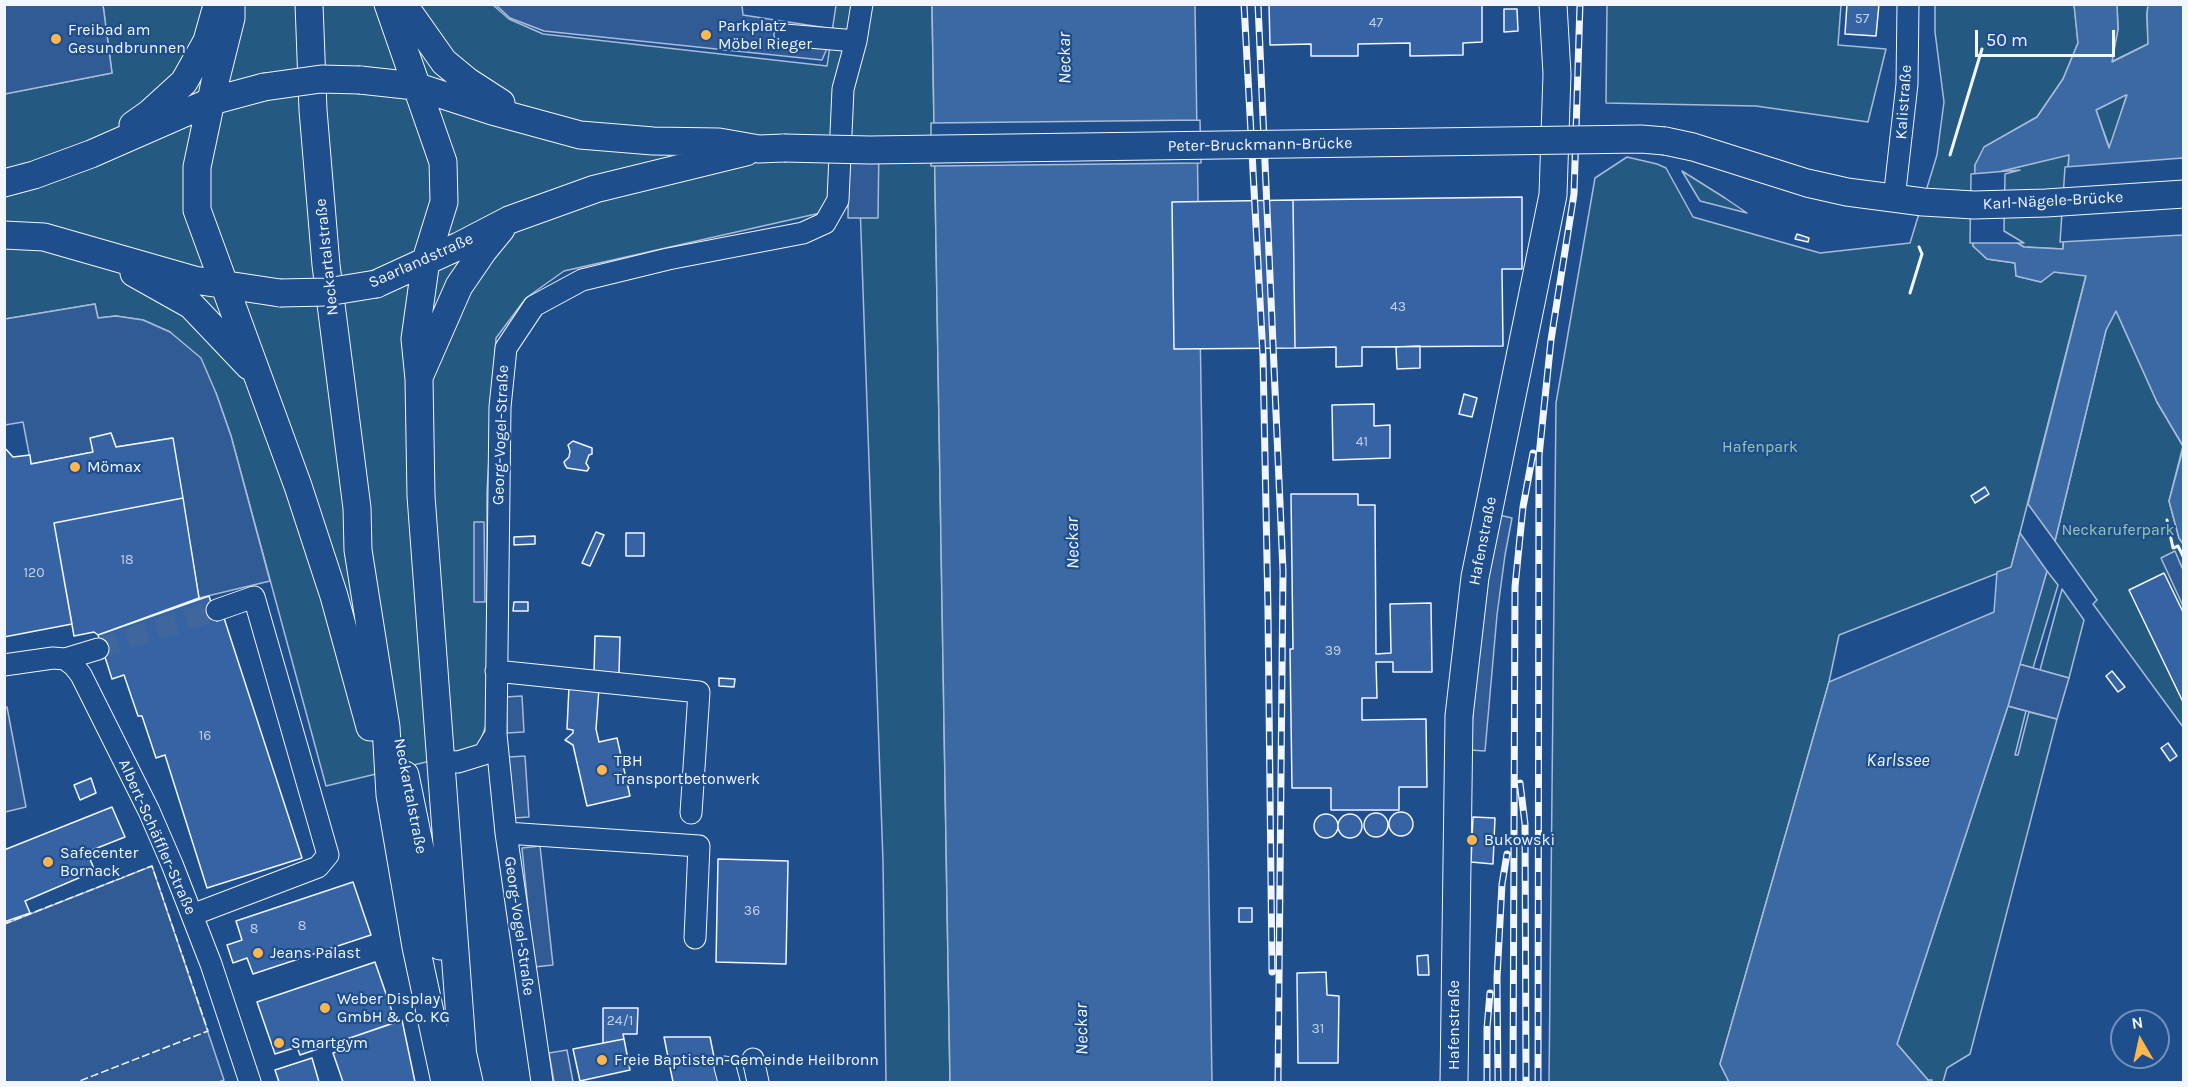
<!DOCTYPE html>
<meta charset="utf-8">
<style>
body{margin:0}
#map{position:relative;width:2188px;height:1087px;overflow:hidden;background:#1f4e8c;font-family:Karla,sans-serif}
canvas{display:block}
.frame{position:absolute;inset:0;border:6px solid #f2f6ff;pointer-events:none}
.north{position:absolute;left:2110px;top:1009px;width:60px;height:60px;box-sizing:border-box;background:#1f4e8c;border:2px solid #7391ba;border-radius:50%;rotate:351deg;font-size:16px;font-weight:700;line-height:24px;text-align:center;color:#f2f6ff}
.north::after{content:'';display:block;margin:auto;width:21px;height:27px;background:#ffb74d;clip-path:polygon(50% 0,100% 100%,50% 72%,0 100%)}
.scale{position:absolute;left:1975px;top:30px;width:140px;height:27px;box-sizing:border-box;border:3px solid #f2f6ff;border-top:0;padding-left:8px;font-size:18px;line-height:21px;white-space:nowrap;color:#f2f6ff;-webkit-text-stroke:4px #1f4e8c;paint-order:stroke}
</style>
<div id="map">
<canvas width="2188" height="1087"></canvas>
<div class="frame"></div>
<div class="north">N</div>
<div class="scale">50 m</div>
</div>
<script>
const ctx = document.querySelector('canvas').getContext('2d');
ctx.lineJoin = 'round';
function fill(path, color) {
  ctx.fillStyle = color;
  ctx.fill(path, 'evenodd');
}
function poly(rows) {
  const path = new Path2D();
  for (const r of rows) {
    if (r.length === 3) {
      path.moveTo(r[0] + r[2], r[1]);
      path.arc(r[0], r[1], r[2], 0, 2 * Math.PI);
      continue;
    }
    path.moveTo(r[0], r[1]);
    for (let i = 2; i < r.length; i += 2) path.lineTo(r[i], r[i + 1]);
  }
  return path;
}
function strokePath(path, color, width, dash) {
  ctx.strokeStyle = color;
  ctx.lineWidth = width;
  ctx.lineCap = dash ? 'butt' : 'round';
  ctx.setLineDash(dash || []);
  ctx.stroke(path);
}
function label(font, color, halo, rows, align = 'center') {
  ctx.font = font + ' Karla,sans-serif';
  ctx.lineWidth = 4.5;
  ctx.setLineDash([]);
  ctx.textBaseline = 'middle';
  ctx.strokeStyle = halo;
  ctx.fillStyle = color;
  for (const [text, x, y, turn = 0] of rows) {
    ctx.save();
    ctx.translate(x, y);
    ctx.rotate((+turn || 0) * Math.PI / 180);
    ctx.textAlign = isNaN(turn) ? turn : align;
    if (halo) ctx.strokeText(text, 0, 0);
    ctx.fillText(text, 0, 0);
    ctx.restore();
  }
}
const green = poly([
 [103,5,493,5,509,19,543,34,827,66,836,5,932,5,950,1082,886,1082,883,862,860,204,564,271,526,298,496,338,487,492,487,722,481,740,472,751,326,786,231,436,216,393,170,332,143,320,116,316,98,318,95,304,5,319,4,94,112,73,103,5],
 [1607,5,1841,5,1838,45,1886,49,1868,122,1756,106,1606,103,1607,5],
 [1935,5,2074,5,2075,11,2078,43,2063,79,2037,117,1985,147,1975,165,1973,246,1987,259,2015,263,2016,276,2041,282,2054,272,2086,275,2011,568,1839,635,1829,682,1720,1064,1729,1082,1549,1082,1556,403,1595,178,1627,157,1657,164,1666,168,1693,217,1820,253,1910,243,1937,155,1944,102,1935,32,1935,5],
 [2117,5,2148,5,2147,14,2148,44,2111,62,2118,29,2117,5],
 [2127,94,2110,149,2096,110,2127,94],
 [2069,154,2063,249,2024,247,2001,233,2002,171,2069,154],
 [1682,171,1725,198,1747,213,1700,201,1682,171],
 [2116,311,2157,402,2183,446,2169,501,2179,538,2183,544,2183,727,2093,604,2097,600,2055,541,2106,330,2116,311],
 [2047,571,2058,585,2033,668,2019,664,2047,571],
 [2062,589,2084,620,2069,678,2040,670,2062,589],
 [2008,706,2026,711,2015,755,2018,755,2029,712,2057,719,1970,1054,1947,1068,1943,1082,1931,1082,1932,1080,1928,1080,1897,1044,2008,706]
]);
const parking = poly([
 [5,4,103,5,112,73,5,94,5,4],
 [496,5,742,5,743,15,827,28,831,39,822,60,544,31,510,18,496,5],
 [849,143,879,143,878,218,848,218,849,143],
 [95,304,98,318,116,316,143,320,170,332,201,358,216,393,231,436,270,581,199,598,172,438,116,447,111,433,91,438,93,452,31,464,23,422,5,425,5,319,95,304],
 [1499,515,1512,518,1505,555,1497,615,1485,751,1470,750,1480,624,1499,515],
 [474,522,484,522,485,602,474,602,474,522],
 [2175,551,2183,570,2183,606,2161,558,2175,551],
 [2019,664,2069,678,2057,719,2008,706,2019,664],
 [522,696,524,732,507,733,506,697,522,696],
 [5,707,7,707,26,807,5,812,5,707],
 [525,756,529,817,513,818,509,757,525,756],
 [540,846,553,965,534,967,522,848,540,846],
 [152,866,224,1080,219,1082,5,1082,5,924,152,866],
 [567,1050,573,1082,554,1082,549,1053,567,1050]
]);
const water = poly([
 [932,5,1195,5,1212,1082,950,1082,932,5],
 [2074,5,2117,5,2118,29,2112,62,2148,44,2147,14,2148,5,2183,5,2183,446,2157,402,2116,311,2106,330,2055,541,2028,504,2086,276,2054,272,2041,282,2016,276,2015,263,1987,259,1973,246,1975,165,1984,147,2037,117,2063,79,2078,43,2074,5],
 [2126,95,2127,95,2109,148,2096,110,2126,95],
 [2069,155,2063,249,2024,247,2001,233,2002,171,2069,155],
 [2183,449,2183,544,2179,538,2169,501,2183,449],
 [2020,533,2047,571,2008,706,1897,1044,1928,1080,1928,1082,1729,1082,1720,1064,1829,682,1994,612,1997,572,2011,567,2020,533]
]);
const pier = poly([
 [1200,120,1201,163,931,166,931,123,1200,120],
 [2183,158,2183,235,2060,242,2065,167,2183,158],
 [2020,170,2005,174,2004,231,2024,243,1970,243,1971,174,2020,170]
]);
const building = poly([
 [1269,4,1482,4,1482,42,1463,43,1463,55,1410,56,1410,43,1358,44,1358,56,1311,56,1311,44,1270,45,1269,4],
 [1847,4,1879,4,1876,36,1845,34,1847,4],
 [1504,9,1517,9,1518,31,1504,32,1504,9],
 [1522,197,1522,269,1502,269,1503,346,1362,347,1362,366,1336,367,1336,347,1295,348,1293,200,1522,197],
 [1293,200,1295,348,1174,349,1172,202,1293,200],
 [1797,234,1809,238,1808,242,1795,239,1797,234],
 [1420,346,1420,368,1397,369,1396,347,1420,346],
 [1464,394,1477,398,1472,417,1459,414,1464,394],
 [1374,404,1374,426,1390,425,1390,458,1333,460,1332,405,1374,404],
 [111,433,116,447,173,438,183,498,54,523,72,624,4,637,4,447,13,457,30,455,31,464,93,452,90,438,111,433],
 [573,441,592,448,592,454,589,455,586,463,589,468,587,471,567,468,565,465,564,462,569,457,570,451,568,445,573,441],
 [1985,487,1989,494,1975,503,1971,496,1985,487],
 [1291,494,1358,494,1358,505,1375,505,1376,654,1391,653,1390,604,1431,603,1432,672,1393,672,1393,662,1376,662,1377,698,1362,698,1362,720,1426,719,1427,787,1399,787,1399,810,1331,810,1331,788,1292,788,1290,649,1293,649,1291,494],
 [183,498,199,598,98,635,94,632,74,636,54,523,183,498],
 [596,532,604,535,590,566,582,563,596,532],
 [626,533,644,533,644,556,626,556,626,533],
 [535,536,535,544,514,545,514,537,535,536],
 [2164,573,2184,614,2183,702,2129,590,2164,573],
 [209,596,217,621,224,618,302,858,207,888,165,755,156,758,142,716,138,716,124,675,112,679,98,635,209,596],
 [514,602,528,602,528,611,513,611,514,602],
 [595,636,620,637,619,673,594,673,595,636],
 [2112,671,2125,687,2118,692,2106,676,2112,671],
 [719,678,735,679,734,687,719,686,719,678],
 [569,687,599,688,596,729,599,742,617,738,630,796,587,806,573,745,565,740,573,733,573,730,567,729,569,687],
 [2168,743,2177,756,2170,761,2161,748,2168,743],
 [91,778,96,793,80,800,74,785,91,778],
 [112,807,125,837,87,852,95,871,25,901,30,913,4,922,4,850,112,807],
 [1401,824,12],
 [1376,825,12],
 [1350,826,12],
 [1326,826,12],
 [1473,817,1495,818,1493,864,1471,862,1473,817],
 [718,859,788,861,786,964,716,962,718,859],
 [353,882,371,935,253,974,247,958,233,963,227,945,242,940,236,921,353,882],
 [1239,908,1252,908,1252,922,1239,922,1239,908],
 [1428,955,1429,975,1418,975,1417,956,1428,955],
 [375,962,393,1014,391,1015,394,1023,300,1055,297,1047,275,1054,257,1002,375,962],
 [1326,972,1327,995,1339,996,1338,1063,1298,1063,1297,973,1326,972],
 [603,1008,638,1008,637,1034,623,1034,624,1039,603,1043,603,1008],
 [402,1020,415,1082,343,1082,333,1053,341,1050,338,1042,402,1020],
 [664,1037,710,1037,719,1082,673,1082,664,1037],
 [624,1039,630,1070,580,1081,573,1049,624,1039],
 [312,1058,319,1082,279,1082,275,1070,312,1058]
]);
const minorTunnel = poly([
 [98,649,217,610]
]);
const minor = poly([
 [785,35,856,41],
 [1894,199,1907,84,1908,4],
 [65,659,98,649],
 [4,665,53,658,65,659,74,666,81,675,149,811,172,864,211,964,250,1082],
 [496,671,699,692,691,813],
 [440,761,458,762,484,754,496,734],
 [506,833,699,846,695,938],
 [192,915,318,867,328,855,254,597,217,610],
 [753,1059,758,1082],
 [725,1067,729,1082],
 [542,1082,506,833,496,734,500,407,506,348,534,306,582,280,668,259,803,233,825,223,838,200,843,89,856,41,862,4]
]);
const major = poly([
 [231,4,231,18,215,82,197,167,197,210,298,486,334,596,370,727],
 [309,4,313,110,326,265,357,508,358,550,386,727,390,795,416,947,445,1082],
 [388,4,443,162,444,202,426,260,415,339,419,379,421,496,463,1059],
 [403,4,444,62,467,81,501,103],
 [360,80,415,86,492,111,580,135,653,141,719,142,759,149,784,148],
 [133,125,150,113,184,82,207,41,216,9],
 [1665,141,1693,147,1807,183,1847,192,1923,202,1974,205,2046,203,2184,194],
 [4,183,34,175,91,154,212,101,264,87],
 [4,235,44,237,194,280,280,293],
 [134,273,191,305,249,366],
 [376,284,459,246,509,220,595,189,746,152],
 [420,375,459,286,483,251,501,229],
 [405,775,440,946],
 [460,1042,469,1082],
 [1454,1082,1459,716,1475,577,1553,195,1557,74,1553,4]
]);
const rail = poly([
 [1244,4,1263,356,1268,611,1272,972],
 [1258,4,1283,571,1278,1082],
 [1520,783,1525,824,1526,1082],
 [1487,1082,1487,1028,1490,993],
 [1498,1082,1497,978,1502,884,1507,854],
 [1513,1082,1515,587,1523,507,1533,453],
 [1538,1082,1539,456,1551,340,1574,194,1580,4]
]);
const majorBridge = poly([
 [264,87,321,79,360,80],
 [784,148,870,150,1641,139,1665,141],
 [280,293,327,292,376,284]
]);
const fence = poly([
 [4,924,152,866,208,1031,77,1082]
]);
const wall = poly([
 [1950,155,1982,49],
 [1910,293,1922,254,1919,247],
 [2167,520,2173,548,2178,546,2184,558]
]);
const markers = [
 [706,35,6,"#ffb74d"],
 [56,39,6,"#ffb74d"],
 [75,467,6,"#ffb74d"],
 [602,770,6,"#ffb74d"],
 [1472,840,6,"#ffb74d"],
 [48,862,6,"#ffb74d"],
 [258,953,6,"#ffb74d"],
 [325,1008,6,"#ffb74d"],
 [279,1043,6,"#ffb74d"],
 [602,1060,6,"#ffb74d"]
];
const numberNames = [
 ["57",1862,19],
 ["47",1376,23],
 ["43",1398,307],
 ["41",1362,442],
 ["18",127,560],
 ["120",34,573],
 ["39",1333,651],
 ["16",205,736],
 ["36",752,911],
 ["8",302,926],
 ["8",254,929],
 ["24/1",620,1021],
 ["31",1318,1029]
];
const poiNames = [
 ["Parkplatz",718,26],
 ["Möbel Rieger",718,44],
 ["Freibad am",68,30],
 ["Gesundbrunnen",68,48],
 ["Mömax",87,467],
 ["TBH",614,761],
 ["Transportbetonwerk",614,779],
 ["Bukowski",1484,840],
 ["Safecenter",60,853],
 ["Bornack",60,871],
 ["Jeans Palast",270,953],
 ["Weber Display",337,999],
 ["GmbH & Co. KG",337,1017],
 ["Smartgym",291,1043],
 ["Freie Baptisten-Gemeinde Heilbronn",614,1060]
];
const streetNames = [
 ["Kalistraße",1904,102,-86],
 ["Peter-Bruckmann-Brücke",1260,145,-1],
 ["Karl-Nägele-Brücke",2053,201,-3],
 ["Neckartalstraße",327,257,-96],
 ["Saarlandstraße",421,261,-24],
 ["Georg-Vogel-Straße",501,435,-88],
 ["Hafenstraße",1483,541,-79],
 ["Neckartalstraße",410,796,79],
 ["Albert-Schäffler-Straße",157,837,66],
 ["Georg-Vogel-Straße",519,926,82],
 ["Hafenstraße",1454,1025,-90]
];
const parkNames = [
 ["Hafenpark",1760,447],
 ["Neckaruferpark",2118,530]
];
const waterNames = [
 ["Neckar",1065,58,-91],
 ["Neckar",1073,543,-91],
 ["Karlssee",1898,761],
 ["Neckar",1082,1029,-91]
];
fill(green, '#245a82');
strokePath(green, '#a8bbd7', 1.5);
fill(parking, '#305b95');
strokePath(parking, '#a8bbd7', 1.5);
fill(water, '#3b69a3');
strokePath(water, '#a8bbd7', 1.5);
fill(pier, '#1f4e8c');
strokePath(pier, '#a8bbd7', 1.5);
fill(building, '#3563a3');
strokePath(building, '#f2f6ff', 1.5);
strokePath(minorTunnel, '#3f679d', 21, [21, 10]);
strokePath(minor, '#f2f6ff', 23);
strokePath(major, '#f2f6ff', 29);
strokePath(minor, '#1f4e8c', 21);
strokePath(major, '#1f4e8c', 27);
strokePath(rail, '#f2f6ff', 7);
strokePath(rail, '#1f4e8c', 4.5, [14]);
strokePath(majorBridge, '#f2f6ff', 29, []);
strokePath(majorBridge, '#1f4e8c', 27);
strokePath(fence, '#f2f6ff', 1.5, [8, 3]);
strokePath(wall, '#f2f6ff', 3);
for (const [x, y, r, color] of markers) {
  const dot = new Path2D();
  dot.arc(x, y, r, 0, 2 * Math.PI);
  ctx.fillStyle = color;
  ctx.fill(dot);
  strokePath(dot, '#1f4e8c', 2);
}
label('14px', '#c3d1e8', null, numberNames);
label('16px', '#f2f6ff', '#1f4e8c', poiNames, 'left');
label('16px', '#f2f6ff', '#1f4e8c', streetNames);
label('16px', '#97c8a6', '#1f4e8c', parkNames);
label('italic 18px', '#f2f6ff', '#1f4e8c', waterNames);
</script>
